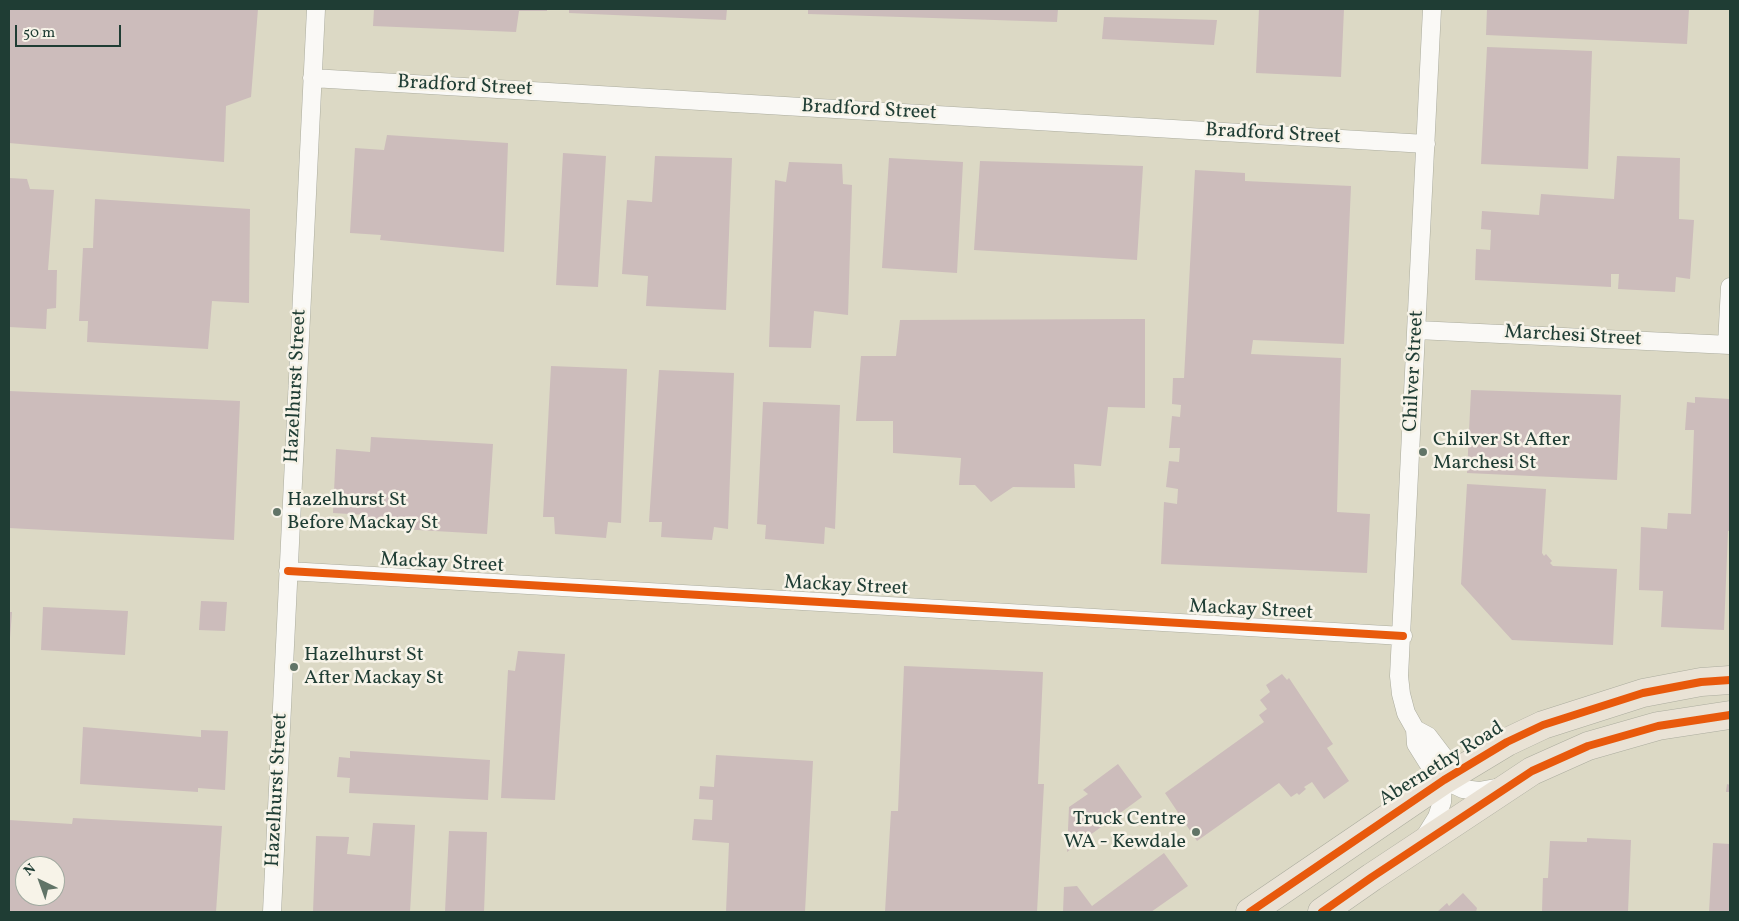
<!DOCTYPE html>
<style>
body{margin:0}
#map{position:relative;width:1739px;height:921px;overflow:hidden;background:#dcd9c5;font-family:Vollkorn,serif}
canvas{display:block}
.frame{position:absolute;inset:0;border:10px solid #1f3d34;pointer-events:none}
.north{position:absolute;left:15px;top:856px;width:50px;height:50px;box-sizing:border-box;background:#f7f3e8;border:1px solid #a1aaa0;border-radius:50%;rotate:318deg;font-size:14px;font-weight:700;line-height:20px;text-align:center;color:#1f3d34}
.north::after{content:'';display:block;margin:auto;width:18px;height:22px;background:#617467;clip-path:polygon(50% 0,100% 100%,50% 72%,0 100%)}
.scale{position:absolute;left:15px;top:25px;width:106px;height:22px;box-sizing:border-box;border:2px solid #1f3d34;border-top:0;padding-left:6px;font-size:15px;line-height:18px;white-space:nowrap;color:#1f3d34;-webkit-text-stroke:4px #f7f3e8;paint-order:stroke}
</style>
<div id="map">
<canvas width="1739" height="921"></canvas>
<div class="frame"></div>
<div class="north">N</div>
<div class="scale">50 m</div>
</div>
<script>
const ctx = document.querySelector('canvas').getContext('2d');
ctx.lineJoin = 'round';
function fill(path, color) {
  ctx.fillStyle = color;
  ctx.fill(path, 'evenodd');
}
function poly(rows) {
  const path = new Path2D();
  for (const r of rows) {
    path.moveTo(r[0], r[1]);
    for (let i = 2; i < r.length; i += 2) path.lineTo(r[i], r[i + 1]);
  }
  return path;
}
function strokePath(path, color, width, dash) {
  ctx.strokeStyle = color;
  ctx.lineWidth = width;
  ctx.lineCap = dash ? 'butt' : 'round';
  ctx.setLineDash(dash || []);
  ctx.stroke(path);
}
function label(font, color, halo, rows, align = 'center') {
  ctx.font = font + ' Vollkorn,serif';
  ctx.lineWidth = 5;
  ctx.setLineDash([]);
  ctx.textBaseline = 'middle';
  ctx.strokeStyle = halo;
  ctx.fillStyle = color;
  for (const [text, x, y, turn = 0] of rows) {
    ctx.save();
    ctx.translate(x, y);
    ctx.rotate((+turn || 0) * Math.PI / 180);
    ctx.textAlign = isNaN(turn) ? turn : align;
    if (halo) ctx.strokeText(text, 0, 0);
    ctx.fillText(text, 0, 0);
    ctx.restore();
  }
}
const building = poly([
 [9,9,258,9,251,97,226,106,224,162,9,143],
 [374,9,547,9,547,11,519,11,516,32,373,26],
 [569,9,727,9,726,20,569,13],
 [808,9,1058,9,1057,22,808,14],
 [1259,9,1344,9,1341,77,1256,73],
 [1487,9,1689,9,1687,44,1486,35],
 [1104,17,1217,20,1214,45,1102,39],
 [1487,47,1592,51,1588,169,1481,164],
 [387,135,508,143,504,252,380,240,381,235,350,233,355,148,384,150],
 [563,153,606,156,598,287,556,285],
 [655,156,732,158,726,310,646,306,648,276,622,274,627,200,652,202],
 [1617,156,1680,158,1679,219,1694,220,1690,279,1676,277,1675,292,1618,289,1619,274,1611,274,1611,287,1475,280,1476,249,1490,250,1491,230,1481,229,1482,211,1539,215,1541,194,1614,199],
 [889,158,963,162,957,273,882,268],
 [980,161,1143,166,1137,260,974,250],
 [789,162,842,164,843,184,852,185,848,315,814,311,811,348,769,347,775,180,786,182],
 [1195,170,1245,173,1245,181,1351,186,1344,344,1253,340,1251,354,1341,358,1337,512,1370,514,1367,573,1161,564,1164,502,1177,504,1178,489,1166,487,1169,461,1179,462,1180,448,1169,448,1172,416,1180,417,1181,405,1172,404,1173,378,1184,378],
 [9,178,27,179,30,189,54,190,48,270,57,270,56,308,47,309,46,329,9,327],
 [95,199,250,209,249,303,212,301,208,349,87,342,88,321,79,321,83,248,93,248],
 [1145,319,1145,408,1108,407,1101,466,1074,464,1075,488,1013,487,991,502,975,485,959,485,961,458,893,453,893,421,856,421,861,356,896,356,900,320],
 [551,366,627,369,621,523,608,522,606,538,555,534,554,517,543,517],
 [659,370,734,373,728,529,714,527,712,540,661,537,662,522,649,522],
 [1471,390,1621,395,1617,480,1467,473],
 [9,391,240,401,234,540,9,528],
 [1695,397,1730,399,1730,531,1728,531,1724,630,1661,627,1663,591,1639,590,1641,527,1667,529,1668,513,1691,514,1694,430,1685,430,1687,402,1695,403],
 [763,402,840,405,835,529,825,527,824,544,765,539,766,525,757,524],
 [371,437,493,444,487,534,365,527,366,515,333,513,336,449,370,452],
 [1467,484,1546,489,1542,553,1544,556,1546,554,1552,561,1550,563,1553,566,1617,569,1613,645,1512,640,1461,584],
 [201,601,227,602,225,631,199,630],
 [43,607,128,611,125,655,41,650],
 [9,612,12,612,10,638,9,638],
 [518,651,565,654,555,800,501,798,508,670,515,671],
 [904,666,1043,672,1038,784,1044,784,1037,912,885,912,891,811,898,811],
 [1282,674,1287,680,1289,678,1333,744,1327,748,1349,781,1324,799,1312,782,1304,787,1306,789,1299,795,1297,793,1291,797,1279,783,1197,841,1165,793,1264,722,1259,715,1267,709,1260,700,1270,692,1266,685],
 [83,727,201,737,201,730,228,731,225,790,198,788,198,792,80,784],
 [350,751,490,760,488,800,349,793,350,778,337,777,339,757,350,758],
 [716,755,813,761,805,912,726,912,729,843,692,840,694,819,712,820,713,800,699,799,700,786,714,787],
 [1118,764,1142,797,1067,852,1069,807,1088,794,1083,790],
 [1727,784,1730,785,1730,792,1726,792],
 [73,818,222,826,216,912,9,912,9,820,72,824],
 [25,866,55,866,55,896,25,896],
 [373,823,415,825,410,912,313,912,316,836,349,837,347,854,370,856],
 [449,831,487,832,484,912,445,912],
 [1587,838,1631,840,1628,912,1542,912,1543,878,1548,878,1550,841,1587,842],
 [1713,843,1730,844,1730,912,1709,912],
 [1164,853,1188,886,1151,912,1063,912,1064,887,1077,886,1092,906],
 [1463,893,1477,908,1476,912,1437,912,1447,903,1449,906]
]);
const minor = poly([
 [1432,9,1399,676,1401,694,1406,713,1415,729,1416,744,1431,768,1444,780,1463,789,1479,791,1501,787],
 [312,78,1426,144],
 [1417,330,1730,345],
 [1727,345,1730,287],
 [288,571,1403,636],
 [1415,729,1428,736,1444,757,1442,802,1437,817,1424,838],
 [272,912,316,9]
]);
const primary = poly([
 [1250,912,1444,780,1507,742,1543,725,1643,693,1701,682,1730,680],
 [1322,912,1372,877,1532,771,1588,746,1658,726,1730,715]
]);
const cycleway = poly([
 [288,571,1403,636],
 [1250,912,1444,780,1507,742,1543,725,1643,693,1701,682,1730,680],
 [1322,912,1372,877,1532,771,1588,746,1658,726,1730,715]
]);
const markers = [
 [1423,452,5,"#617467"],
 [277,512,5,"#617467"],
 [294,667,5,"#617467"],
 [1196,832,5,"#617467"]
];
const streetNames = [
 ["Bradford Street",465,87,3],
 ["Bradford Street",869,111,3],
 ["Bradford Street",1273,135,3],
 ["Marchesi Street",1573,337,3],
 ["Chilver Street",1415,371,-87],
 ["Hazelhurst Street",297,386,-87],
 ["Mackay Street",442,564,3],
 ["Mackay Street",846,587,3],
 ["Mackay Street",1251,611,3],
 ["Abernethy Road",1442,765,-32],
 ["Hazelhurst Street",278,790,-87]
];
const poiNames = [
 ["Chilver St After",1433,441],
 ["Marchesi St",1433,464],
 ["Hazelhurst St",287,501],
 ["Before Mackay St",287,524],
 ["Hazelhurst St",304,656],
 ["After Mackay St",304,679],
 ["Truck Centre",1186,820,"right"],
 ["WA - Kewdale",1186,843,"right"]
];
fill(building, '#ccbcbb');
strokePath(minor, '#abac9e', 19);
strokePath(primary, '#abac9e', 29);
strokePath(minor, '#faf9f6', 18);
strokePath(primary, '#e9e2d5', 28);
strokePath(cycleway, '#e8590c', 8);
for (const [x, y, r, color] of markers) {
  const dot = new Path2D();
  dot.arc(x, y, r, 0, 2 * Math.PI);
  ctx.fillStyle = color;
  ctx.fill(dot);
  strokePath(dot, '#f7f3e8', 2);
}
label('20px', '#1f3d34', '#f7f3e8', streetNames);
label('20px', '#1f3d34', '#f7f3e8', poiNames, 'left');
</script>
